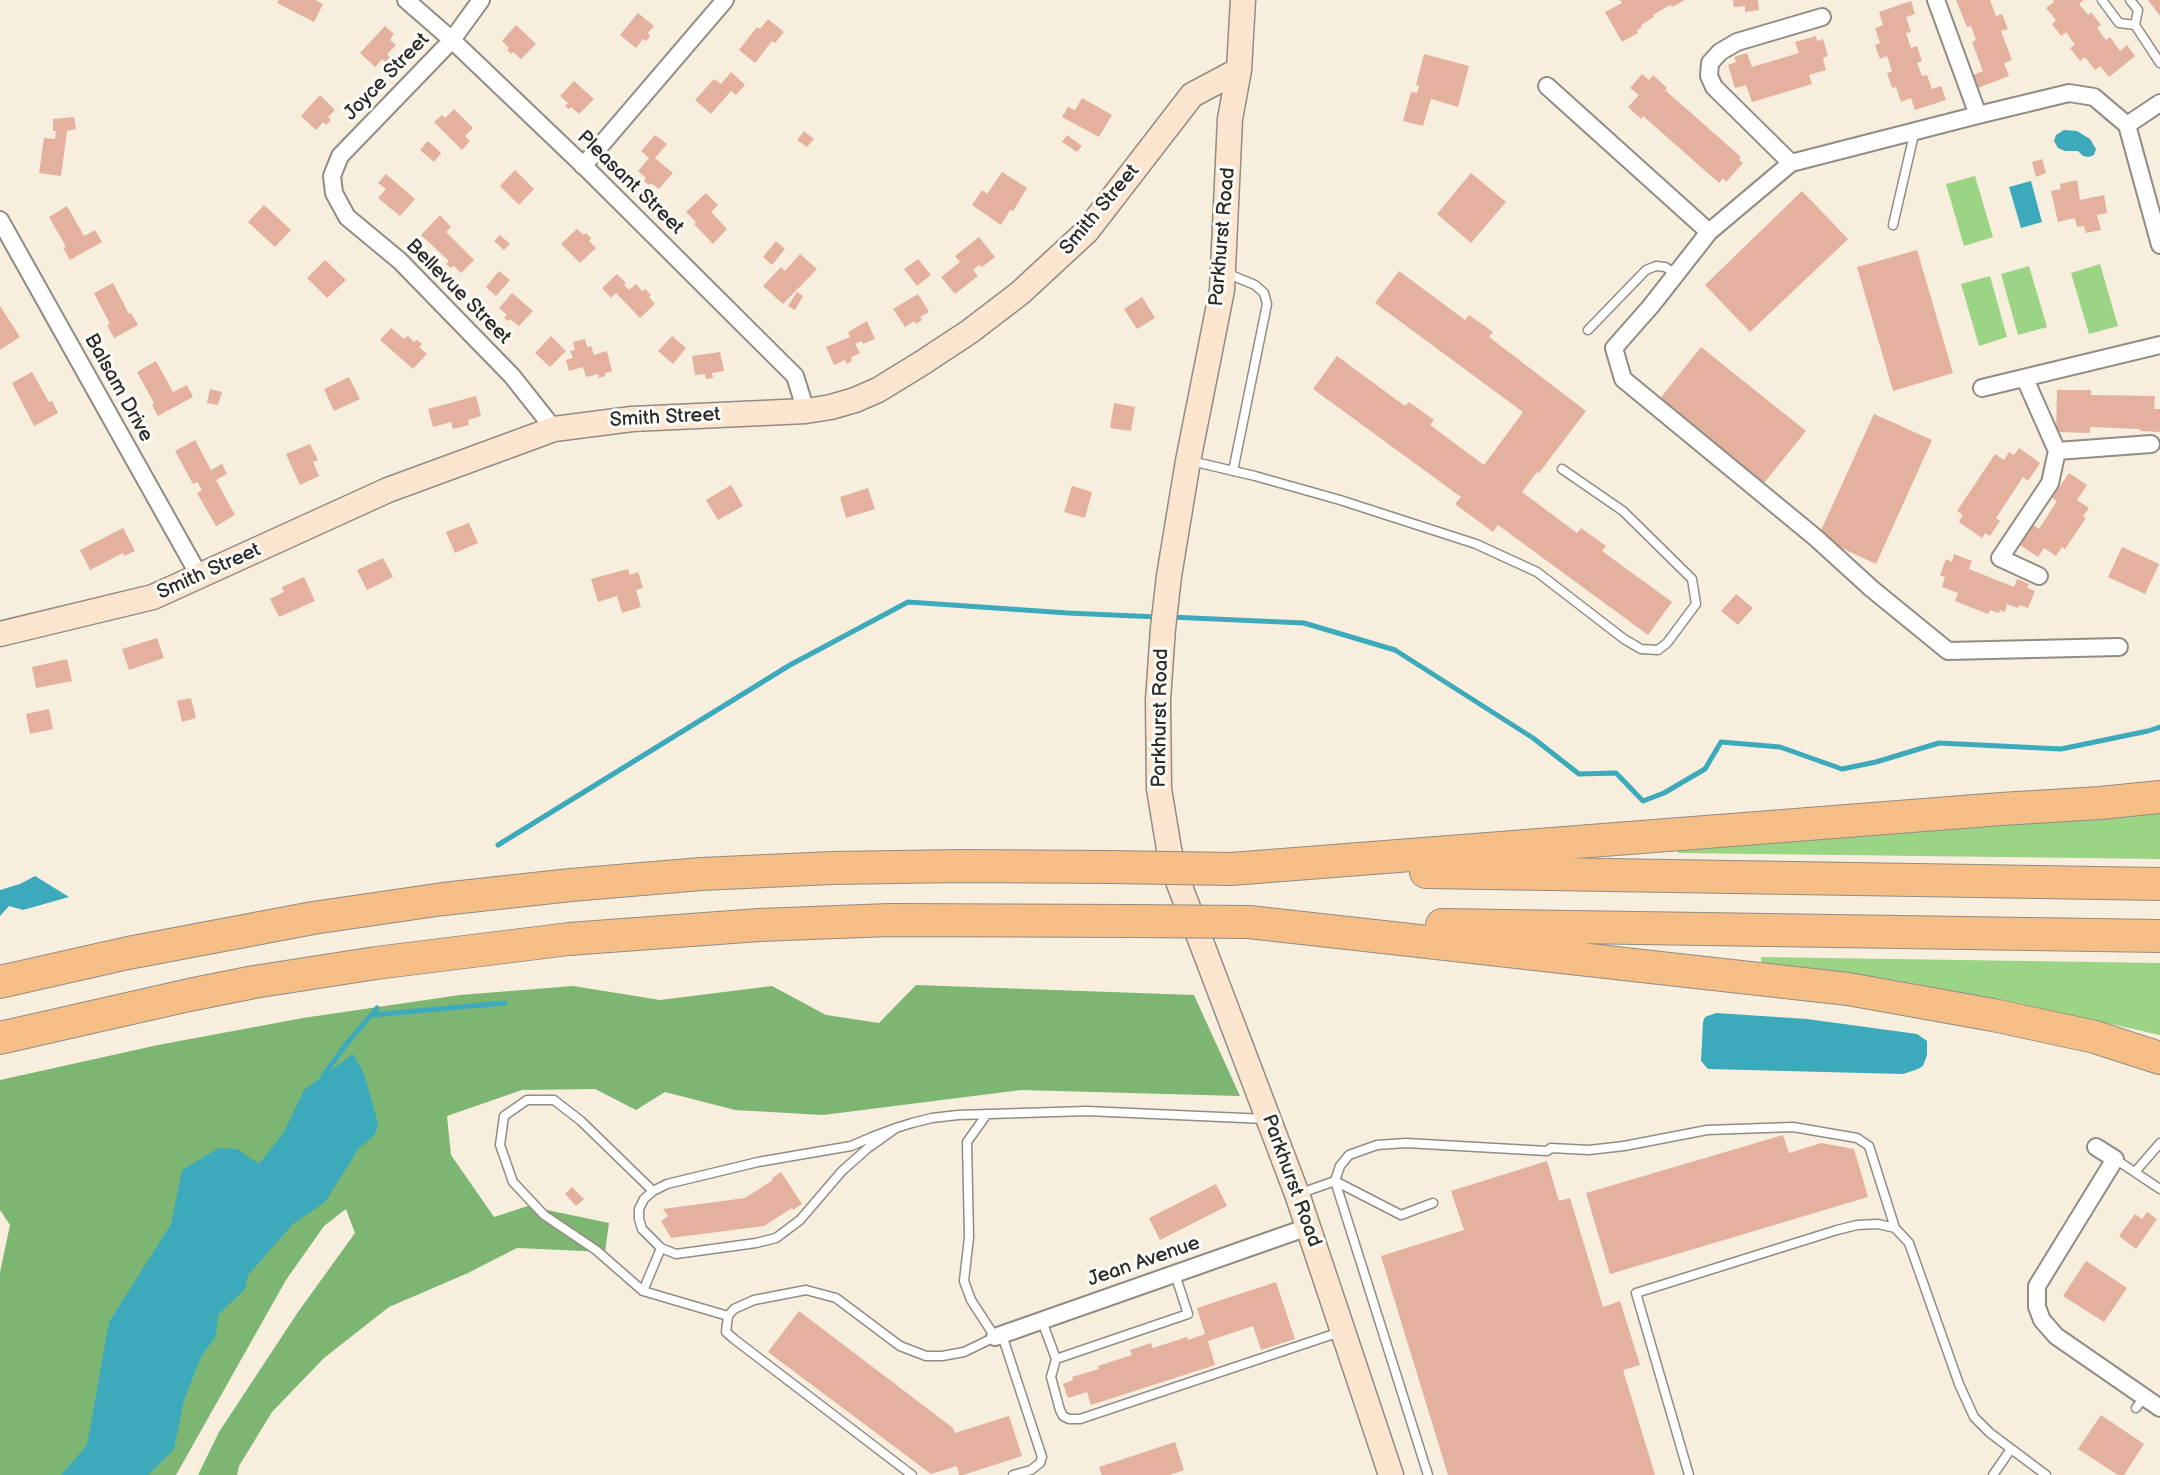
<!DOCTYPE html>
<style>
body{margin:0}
canvas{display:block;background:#f7eedd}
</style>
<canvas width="2160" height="1475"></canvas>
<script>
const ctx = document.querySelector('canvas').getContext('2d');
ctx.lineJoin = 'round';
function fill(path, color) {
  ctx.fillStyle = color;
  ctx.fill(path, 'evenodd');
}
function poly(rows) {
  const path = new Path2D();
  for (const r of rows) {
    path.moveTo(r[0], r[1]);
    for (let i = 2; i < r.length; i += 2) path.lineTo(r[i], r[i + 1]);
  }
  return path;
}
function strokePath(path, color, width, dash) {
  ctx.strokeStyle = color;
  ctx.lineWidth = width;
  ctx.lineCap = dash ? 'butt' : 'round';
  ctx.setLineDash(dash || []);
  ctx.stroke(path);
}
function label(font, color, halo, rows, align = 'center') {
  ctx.font = font + ' "Balsamiq Sans",sans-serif';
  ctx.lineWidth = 6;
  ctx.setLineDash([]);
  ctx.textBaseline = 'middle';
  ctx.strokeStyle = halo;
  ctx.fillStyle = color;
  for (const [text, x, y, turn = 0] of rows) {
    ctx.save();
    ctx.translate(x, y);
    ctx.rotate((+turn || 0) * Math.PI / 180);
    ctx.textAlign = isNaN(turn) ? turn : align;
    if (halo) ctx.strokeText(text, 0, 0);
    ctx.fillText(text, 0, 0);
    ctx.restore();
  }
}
const green = poly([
 [1975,176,1993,237,1964,246,1946,184],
 [2100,264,2118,326,2089,334,2071,273],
 [2029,266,2047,327,2018,335,2001,274],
 [1990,276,2007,337,1979,346,1961,284],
 [2160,811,2160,859,1678,853,1679,848],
 [1761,957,2160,963,2160,1035,2013,1002,1882,978,1761,965]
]);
const forest = poly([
 [916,985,1194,995,1240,1096,1021,1090,823,1115,735,1110,665,1092,636,1110,595,1089,522,1090,447,1116,451,1155,494,1217,528,1206,609,1223,605,1252,517,1248,468,1273,389,1307,324,1358,272,1412,239,1466,237,1475,198,1475,219,1432,298,1312,355,1233,346,1209,324,1226,286,1280,176,1475,0,1475,0,1272,10,1225,0,1210,0,1080,158,1045,303,1018,460,995,573,986,660,1000,772,986,826,1015,879,1023]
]);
const water = poly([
 [2064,130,2077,131,2090,139,2096,149,2094,155,2089,157,2083,156,2078,151,2065,151,2058,148,2054,141,2056,135],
 [2031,181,2042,222,2021,228,2009,187],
 [35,876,69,897,23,910,9,906,0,916,0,890,20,884],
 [1716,1013,1807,1019,1917,1034,1927,1041,1927,1055,1923,1066,1918,1069,1903,1074,1708,1069,1701,1061,1703,1022,1705,1017],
 [353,1054,364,1074,373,1105,378,1125,374,1136,359,1148,325,1202,293,1224,248,1275,245,1289,218,1315,216,1336,201,1357,184,1400,174,1449,148,1475,61,1475,87,1445,109,1322,171,1224,182,1170,219,1148,237,1149,259,1164,284,1132,304,1090]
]);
const stream = poly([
 [1170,617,1304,623,1395,650,1533,738,1579,774,1616,773,1643,801,1664,793,1705,769,1721,742,1780,747,1842,769,1876,762,1939,743,2061,749,2148,731,2160,727],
 [498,845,790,665,908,602,1068,613,1158,617],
 [372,1015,505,1003],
 [323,1076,348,1042,377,1008]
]);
const building = poly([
 [279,0,315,0,323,4,314,22,277,3],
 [1620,0,1685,0,1672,7,1670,5,1653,15,1654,17,1641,25,1642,27,1637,30,1638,33,1622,42,1605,12,1622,3],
 [1733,0,1758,0,1759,10,1745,12,1745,6,1734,7],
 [1956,0,1990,0,1996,16,2002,14,2008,29,2001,31,2012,60,2004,63,2009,76,1978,88,1973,75,1983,71,1972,42,1976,40,1971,26,1967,27],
 [2053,0,2084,0,2079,4,2088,15,2091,12,2101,25,2097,28,2106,40,2110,37,2120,51,2127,45,2135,56,2109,77,2100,66,2095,70,2085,57,2080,61,2070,48,2075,45,2066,32,2061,36,2052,24,2056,20,2046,8,2054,2],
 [2148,0,2160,0,2160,16],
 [1911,1,1915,14,1906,17,1911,32,1906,33,1911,48,1917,46,1922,61,1917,63,1922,76,1927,75,1932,89,1941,86,1946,100,1915,110,1911,98,1901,102,1896,87,1892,88,1887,73,1892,71,1887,56,1880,59,1875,45,1880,43,1875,28,1883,25,1879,12],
 [638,13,654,26,648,33,650,36,646,41,643,39,636,48,620,35],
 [768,19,784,32,775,43,772,41,755,63,739,50,757,27,760,29],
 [516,25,536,44,521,59,513,52,511,54,507,50,509,48,502,41],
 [385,26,394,34,390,40,396,45,387,54,390,57,385,62,382,59,375,67,360,53],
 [1816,36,1817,41,1823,39,1828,56,1823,58,1826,70,1809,75,1812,84,1752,102,1746,85,1735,88,1728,65,1736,62,1734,57,1747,53,1752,67,1799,53,1795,42],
 [1424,54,1469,66,1458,107,1431,99,1423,126,1403,121,1411,92,1417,93,1419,86,1416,85],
 [731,72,745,85,736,95,731,91,711,114,695,100,714,79,721,84],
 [1642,74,1649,80,1653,75,1667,88,1665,90,1741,157,1739,160,1743,163,1726,182,1723,178,1719,183,1643,116,1641,119,1628,107,1639,95,1630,88],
 [574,81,594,99,579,114,571,107,569,109,565,106,568,103,560,96],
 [320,95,335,110,328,117,331,120,326,125,323,122,316,130,301,116],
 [1082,98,1112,115,1099,137,1062,117,1068,107,1075,110],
 [454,109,473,128,465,136,470,141,462,150,434,122,442,115,445,118],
 [74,117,76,129,67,131,61,176,39,173,44,138,55,139,56,131,53,131,53,119],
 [804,131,814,139,807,147,797,140],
 [655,135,667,144,655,158,673,173,659,189,651,183,649,185,644,181,646,178,638,171,649,158,641,151],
 [1067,135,1082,146,1077,152,1062,142],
 [428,141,441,153,434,162,420,150],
 [2042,159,2046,173,2036,177,2032,162],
 [515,170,534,189,519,205,500,186],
 [1002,172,1027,188,1013,211,1010,210,1001,225,972,205,982,190,987,194],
 [1471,173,1506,202,1471,243,1437,214],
 [386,174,415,199,400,216,378,198,386,189,378,183],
 [2077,180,2080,200,2104,195,2107,213,2097,215,2101,230,2086,233,2084,226,2077,227,2075,218,2058,222,2051,191,2061,189,2060,184],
 [1802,191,1848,239,1750,332,1705,285],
 [706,193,718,205,711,212,727,229,713,244,694,224,696,222,686,212],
 [264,205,291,230,275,247,248,222],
 [67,206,84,236,95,230,102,242,70,260,63,248,66,247,49,217],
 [440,215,451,227,446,232,474,260,461,273,454,266,451,268,446,264,449,261,421,235],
 [577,229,584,235,586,233,591,238,589,241,596,248,580,263,561,244],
 [500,235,510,244,504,250,494,241],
 [979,237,995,257,982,267,979,265,973,270,978,276,955,294,941,277,960,262,955,256],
 [776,241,785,249,772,265,763,257],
 [1917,250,1953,373,1893,391,1857,267],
 [800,254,817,269,783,304,763,286,781,267,785,271],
 [918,259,931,275,917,286,904,269],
 [325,260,346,280,327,298,307,278],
 [499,271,510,280,496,296,486,287],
 [1399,271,1465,320,1469,315,1493,332,1489,337,1586,411,1539,473,1537,472,1522,492,1577,533,1581,528,1606,546,1602,551,1672,602,1648,635,1498,525,1493,532,1455,504,1461,497,1313,389,1337,356,1405,406,1409,402,1434,420,1430,425,1484,465,1523,412,1375,303],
 [617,274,626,283,624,285,629,290,636,284,642,291,645,289,651,295,649,297,655,304,640,318,616,293,611,298,602,288],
 [113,283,129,314,131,313,138,325,114,338,107,325,110,324,94,293],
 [797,292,803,296,795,310,788,306],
 [512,293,533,311,519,326,510,319,508,321,504,318,507,315,499,308],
 [918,294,929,312,920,317,922,320,916,324,914,321,905,327,893,309],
 [1142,297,1155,318,1137,329,1124,309],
 [0,306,20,337,0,350],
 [867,321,875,339,863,344,862,341,855,344,860,353,851,357,852,361,847,364,845,360,834,365,826,347,850,337,848,332],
 [391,328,404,339,408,336,414,342,417,340,422,344,419,347,427,354,413,369,380,340],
 [551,336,566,351,550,367,535,353],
 [672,336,686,348,673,364,658,351],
 [585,339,587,347,591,346,594,355,607,351,612,371,605,373,605,376,599,378,598,374,586,377,583,367,569,371,566,360,573,358,570,351,575,350,573,342],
 [1701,347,1806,431,1764,483,1659,400],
 [720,352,724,371,712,373,713,378,706,379,705,374,695,375,692,356],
 [156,361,173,392,187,385,193,397,158,416,152,405,154,403,137,372],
 [32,372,49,402,52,401,58,413,34,426,12,383],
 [349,377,360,399,334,411,324,389],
 [210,389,222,392,218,405,207,403],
 [2057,390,2091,390,2091,395,2155,396,2154,409,2160,409,2160,432,2140,431,2140,429,2090,427,2090,433,2056,432],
 [476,396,481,416,468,420,469,425,453,429,451,422,433,427,428,409],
 [1114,403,1135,407,1131,431,1110,428],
 [1874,414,1932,440,1876,564,1818,537],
 [195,440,211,470,222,464,227,474,216,480,235,515,216,526,197,493,202,490,197,482,193,484,175,451],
 [310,444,318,460,313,462,319,476,300,485,286,454],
 [2019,448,2040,463,2028,481,2023,477,1996,518,2000,521,1990,536,1985,533,1982,538,1959,522,1963,515,1957,511,1995,454,2004,460,2009,452,2014,455],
 [2069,473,2087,485,2077,500,2089,508,2083,516,2086,518,2065,549,2062,547,2056,556,2044,548,2038,557,2020,545,2033,525,2039,529,2057,501,2052,498],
 [731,485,743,506,718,520,706,500],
 [1072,486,1092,492,1085,518,1064,512],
 [868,488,875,509,846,518,840,497],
 [469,523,478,543,455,553,446,532],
 [123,528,135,551,124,556,123,553,90,570,80,550],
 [2122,547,2159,564,2145,594,2108,577],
 [1954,554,1972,561,1969,569,2014,587,2017,579,2029,584,2027,588,2035,591,2028,608,2019,605,2018,608,2007,604,2005,612,2000,610,1999,613,1990,610,1988,614,1955,601,1958,593,1942,587,1945,577,1940,575,1946,559,1952,562],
 [383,558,393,577,367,590,357,570],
 [628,569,630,575,638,572,643,588,636,590,641,607,622,613,617,596,598,602,591,579],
 [304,577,315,601,279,617,270,599,284,592,282,587],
 [1736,594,1753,608,1738,625,1721,611],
 [157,638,164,658,129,670,122,649],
 [67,659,72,681,36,688,32,667],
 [191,698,196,718,182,722,177,701],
 [49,709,53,729,30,734,26,714],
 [1783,1135,1789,1153,1821,1143,1854,1149,1868,1197,1610,1274,1586,1193],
 [1547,1161,1559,1201,1570,1198,1603,1307,1620,1301,1640,1365,1623,1370,1655,1475,1448,1475,1381,1256,1464,1230,1451,1191],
 [781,1172,802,1204,793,1210,792,1208,764,1226,671,1238,661,1221,668,1216,663,1209,745,1198,773,1180,772,1178],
 [1216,1184,1227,1206,1160,1240,1149,1218],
 [572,1187,584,1199,576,1206,565,1194],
 [2147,1212,2157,1219,2136,1249,2119,1236,2135,1214,2142,1219],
 [2086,1261,2127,1288,2104,1322,2063,1296],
 [1276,1282,1295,1339,1261,1350,1253,1326,1208,1341,1215,1365,1091,1405,1087,1392,1068,1398,1063,1384,1073,1380,1072,1377,1099,1369,1098,1366,1132,1355,1130,1350,1151,1343,1153,1348,1187,1337,1188,1340,1205,1334,1197,1308],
 [799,1311,953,1428,955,1433,1009,1416,1022,1456,963,1475,959,1475,957,1466,931,1474,768,1352],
 [2101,1415,2144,1444,2124,1475,2118,1475,2078,1449],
 [1175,1442,1184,1470,1170,1475,1102,1475,1099,1467]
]);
const lane = poly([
 [2102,0,2119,23,2135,25,2160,63],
 [2130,0,2138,10,2135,25],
 [1893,225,1915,130],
 [1226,273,1255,285,1264,293,1267,304,1233,471],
 [1588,330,1646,270,1656,266,1665,267,1676,274],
 [1191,461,1255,476,1340,500,1476,544,1537,572,1624,639,1641,649,1658,650,1667,643,1696,604,1692,579,1623,511,1562,469],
 [896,1128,868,1148,842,1171,800,1220,776,1238,756,1243,676,1254,661,1248,642,1229,639,1219,639,1209,644,1199,653,1191,667,1184,758,1162,851,1146,872,1137,896,1128,912,1123,932,1118,958,1115,1087,1111,1266,1119],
 [2115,1159,2160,1189],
 [2135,1172,2160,1143],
 [653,1191,581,1121,554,1100,527,1100,504,1116,500,1145,513,1182,544,1215,596,1250,643,1291,728,1316],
 [1298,1194,1335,1181,1340,1166,1349,1155,1377,1145,1406,1143,1547,1151,1551,1148,1589,1150,1624,1146,1707,1130,1793,1127,1857,1138,1869,1146,1895,1228],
 [643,1291,661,1248],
 [1042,1321,1056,1359,1188,1314,1175,1274],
 [1002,1335,1042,1457,1040,1463,1031,1470,1013,1475],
 [1056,1359,1051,1377,1060,1410,1063,1416,1069,1419,1080,1419,1340,1332],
 [2136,1408,2144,1397],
 [912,1475,734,1339,726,1332,728,1316,734,1309,754,1300,806,1290,836,1298,900,1346,926,1356,942,1356,964,1352,995,1337,971,1300,964,1281,969,1237,967,1142,987,1114],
 [1428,1475,1335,1181,1401,1215,1433,1203],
 [1689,1475,1636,1293,1837,1230,1857,1225,1878,1224,1895,1228,1909,1243,1959,1384,1974,1417,1990,1433,2046,1475],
 [1993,1475,2011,1449]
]);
const street = poly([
 [406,0,452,40,587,169,795,376,806,411],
 [481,0,452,40,340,156,332,176,334,193,347,217,400,261,512,376,554,429],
 [1822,17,1737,42,1720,52,1710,63,1709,76,1714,87,1791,163,1978,115,1936,0],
 [1547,86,1709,232,1791,163],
 [1978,115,2069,93,2094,97,2127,125,2160,103],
 [2127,125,2160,245],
 [583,166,725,0],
 [0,220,200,577],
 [1709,232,1651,306,1614,348,1623,379,1816,538,1872,589,1948,651,2119,647],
 [2025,379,2057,451,2050,483,2000,558,2039,576],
 [1982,388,2160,345],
 [2057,451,2151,444],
 [2096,1147,2115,1159,2037,1286,2037,1307,2042,1320,2056,1336,2160,1408],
 [995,1337,1308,1227]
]);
const secondary = poly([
 [1243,0,1239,70,1230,119,1222,290,1188,461,1169,576,1163,628,1158,700,1159,789,1169,849,1176,876,1297,1194,1391,1475],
 [0,634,153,597,388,490,554,429,632,419,806,411,831,407,855,400,878,390,922,363,969,332,1020,293,1087,231,1192,95,1239,70]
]);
const highway = poly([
 [1231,869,2001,809,2100,803,2160,797],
 [1426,872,2160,884],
 [1249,922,1848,989,1993,1015,2095,1037,2160,1058],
 [1442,925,2160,936],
 [0,982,128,953,313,918,443,899,571,885,701,874,832,868,961,866,1110,867],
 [0,1038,189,995,254,982,376,963,569,939,759,925,890,920,1130,921]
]);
const highwayBridge = poly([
 [1110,867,1231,869],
 [1130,921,1249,922]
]);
const streetNames = [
 ["Joyce Street",387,77,-46],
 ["Pleasant Street",630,183,44],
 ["Smith Street",1100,210,-50],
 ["Parkhurst Road",1223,237,-85],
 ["Bellevue Street",458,292,45],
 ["Balsam Drive",118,388,61],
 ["Smith Street",665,418,-3],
 ["Smith Street",209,572,-24],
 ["Parkhurst Road",1161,718,-89],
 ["Parkhurst Road",1291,1181,70],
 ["Jean Avenue",1144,1262,-19]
];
fill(green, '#9cd486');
fill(forest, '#7db673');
fill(water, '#3caabb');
strokePath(stream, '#3caabb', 5);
fill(building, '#e3b19e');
strokePath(lane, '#918c84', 11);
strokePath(street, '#918c84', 20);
strokePath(secondary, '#918c84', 27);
strokePath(highway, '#918c84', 34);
strokePath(lane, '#fff', 8);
strokePath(street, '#fff', 16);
strokePath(secondary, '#fbe5cf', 24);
strokePath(highway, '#f5be86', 32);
strokePath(highwayBridge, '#918c84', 34, []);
strokePath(highwayBridge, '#f5be86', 32);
label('20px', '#2b2b2b', '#fdfcf7', streetNames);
</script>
